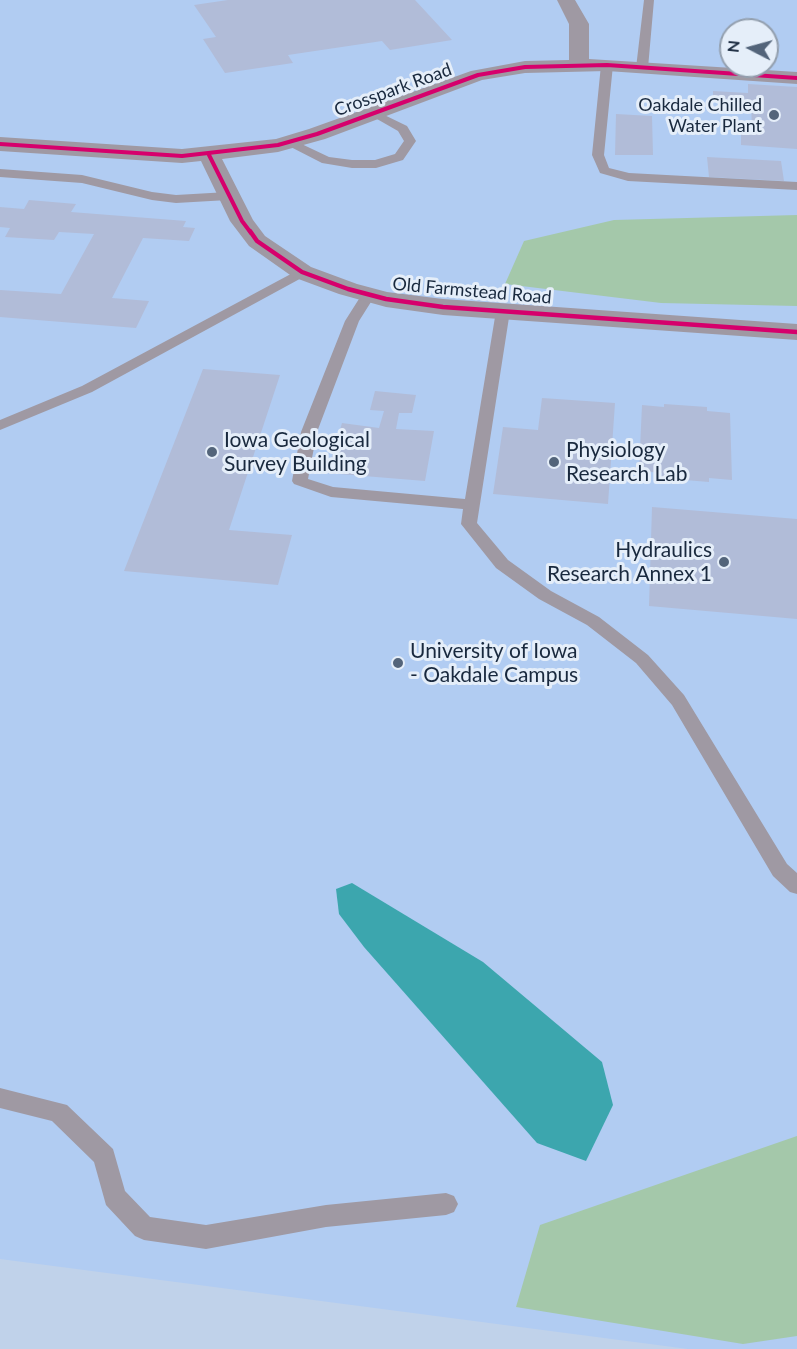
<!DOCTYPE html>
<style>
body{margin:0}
#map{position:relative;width:797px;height:1349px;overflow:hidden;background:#c0d2ea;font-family:Lato,sans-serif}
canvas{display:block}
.north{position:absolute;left:719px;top:18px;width:60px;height:60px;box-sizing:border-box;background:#e5eef9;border:2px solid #939fae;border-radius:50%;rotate:276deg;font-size:16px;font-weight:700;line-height:24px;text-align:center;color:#19293e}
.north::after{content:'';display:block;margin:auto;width:21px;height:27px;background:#53647a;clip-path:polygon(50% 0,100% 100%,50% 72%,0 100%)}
</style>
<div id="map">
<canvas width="797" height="1349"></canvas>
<div class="north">N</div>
</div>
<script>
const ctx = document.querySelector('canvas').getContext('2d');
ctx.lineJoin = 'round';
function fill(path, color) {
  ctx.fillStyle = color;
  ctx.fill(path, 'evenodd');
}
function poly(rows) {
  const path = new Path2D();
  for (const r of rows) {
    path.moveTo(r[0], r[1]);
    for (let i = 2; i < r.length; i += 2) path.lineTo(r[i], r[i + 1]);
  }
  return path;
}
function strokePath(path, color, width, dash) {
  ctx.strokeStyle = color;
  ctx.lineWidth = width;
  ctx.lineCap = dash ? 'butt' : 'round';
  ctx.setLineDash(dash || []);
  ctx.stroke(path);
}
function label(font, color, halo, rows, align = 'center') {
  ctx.font = font + ' Lato,sans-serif';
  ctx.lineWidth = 6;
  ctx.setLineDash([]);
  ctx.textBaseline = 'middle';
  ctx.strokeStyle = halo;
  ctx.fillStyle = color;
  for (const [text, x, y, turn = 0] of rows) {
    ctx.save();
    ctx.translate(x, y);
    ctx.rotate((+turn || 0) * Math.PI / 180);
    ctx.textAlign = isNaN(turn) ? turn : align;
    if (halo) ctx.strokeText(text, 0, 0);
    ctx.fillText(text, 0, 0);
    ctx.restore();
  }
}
const built = poly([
 [0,0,797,0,797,1349,688,1349,0,1259],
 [731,30,767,30,767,66,731,66]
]);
const green = poly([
 [797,215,797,306,661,303,505,284,524,241,614,220],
 [797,1136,797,1336,743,1344,516,1307,540,1225]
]);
const water = poly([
 [352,883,483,962,602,1062,613,1105,586,1161,537,1143,364,947,339,914,336,889]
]);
const building = poly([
 [228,0,415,0,452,40,390,50,382,41,288,55,293,63,225,73,203,39,216,37,194,5],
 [748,84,797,87,797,149,741,145,741,130,752,128,751,103,713,101,713,91,748,93],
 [616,114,652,116,653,155,615,155],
 [707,157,781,161,784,181,709,177],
 [29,200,76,204,71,212,186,221,183,227,195,228,189,241,143,238,112,298,149,301,136,328,0,317,0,290,61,294,94,234,59,232,54,240,5,237,10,228,0,227,0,207,24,209],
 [203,369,280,375,229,530,292,535,278,585,124,571],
 [375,391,416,395,412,413,399,413,396,429,434,431,425,481,327,473,342,423,379,428,384,411,370,410],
 [542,398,615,403,608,504,493,494,503,427,538,430],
 [664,404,707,407,707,411,730,413,732,480,709,478,709,482,661,478,662,473,639,471,642,405,664,407],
 [652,507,797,519,797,619,649,606]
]);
const lane = poly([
 [644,0,654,0,648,68,642,71,636,68,644,0],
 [607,62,613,65,604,155,609,168,629,173,797,182,797,190,628,181,600,173,592,155,601,65,607,62],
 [374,110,407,126,416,141,403,160,376,168,352,168,322,163,281,142,283,139,291,139,329,157,352,160,375,160,395,154,404,141,398,131,370,115,370,111,374,110],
 [0,169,82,175,152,192,176,195,228,192,234,196,228,200,176,203,152,200,82,183,0,177,0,169],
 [302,268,307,269,309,272,307,275,92,392,0,430,0,420,82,386,302,268],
 [369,290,376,294,359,321,317,432,308,479,333,487,465,499,496,311,503,307,508,308,510,311,477,523,508,560,551,591,599,617,648,655,684,695,787,864,797,873,797,894,790,892,773,876,672,705,636,663,587,625,539,599,496,568,461,524,463,509,331,497,294,484,292,481,301,432,345,321,364,291,369,290],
 [0,1088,67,1105,113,1149,125,1191,150,1217,206,1225,326,1205,446,1193,454,1196,458,1204,454,1212,446,1215,326,1227,206,1249,144,1240,135,1236,106,1205,94,1162,52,1121,0,1108,0,1088]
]);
const street = poly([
 [557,0,575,0,589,24,589,59,797,72,797,84,607,71,525,73,482,80,325,139,278,152,222,159,253,220,265,236,311,267,357,284,387,292,443,299,797,324,797,340,443,315,386,307,339,294,293,277,249,246,230,221,201,161,182,163,0,151,0,137,182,149,276,139,309,129,471,71,525,61,569,60,569,24,557,0]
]);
const cyclewayFar1 = poly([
 [0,144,182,156,278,145,317,134,478,75,525,67,607,65,797,78],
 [209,155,242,221,251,233]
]);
const cycleway = poly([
 [250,231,257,241,302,272,348,289,386,299,443,307,797,332]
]);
const markers = [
 [774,115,6,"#53647a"],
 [212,452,6,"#53647a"],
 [554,462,6,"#53647a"],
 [724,562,6,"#53647a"],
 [398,663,6,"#53647a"]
];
const farStreetnames = [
 ["Crosspark Road",393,90,-20],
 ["Old Farmstead Road",472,291,5]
];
const farPoinames = [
 ["Oakdale Chilled",762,105],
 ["Water Plant",762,126]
];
const poiNames = [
 ["Iowa Geological",224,440],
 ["Survey Building",224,464],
 ["Physiology",566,450],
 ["Research Lab",566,474],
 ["Hydraulics",712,550,"right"],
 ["Research Annex 1",712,574,"right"],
 ["University of Iowa",410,651],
 ["- Oakdale Campus",410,675]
];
fill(built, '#b1ccf2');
fill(green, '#a4c8aa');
fill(water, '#3ca6ae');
fill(building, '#b1bcd8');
fill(lane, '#9f99a3');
fill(street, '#9f99a3');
strokePath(cyclewayFar1, '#d6006c', 4);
strokePath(cycleway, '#d6006c', 4.5);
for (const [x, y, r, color] of markers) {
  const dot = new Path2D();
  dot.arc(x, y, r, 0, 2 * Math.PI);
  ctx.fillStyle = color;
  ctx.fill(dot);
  strokePath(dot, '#e5eef9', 2);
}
label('18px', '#19293e', '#e5eef9', farStreetnames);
label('18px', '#19293e', '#e5eef9', farPoinames, 'right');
label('21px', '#19293e', '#e5eef9', poiNames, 'left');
</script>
